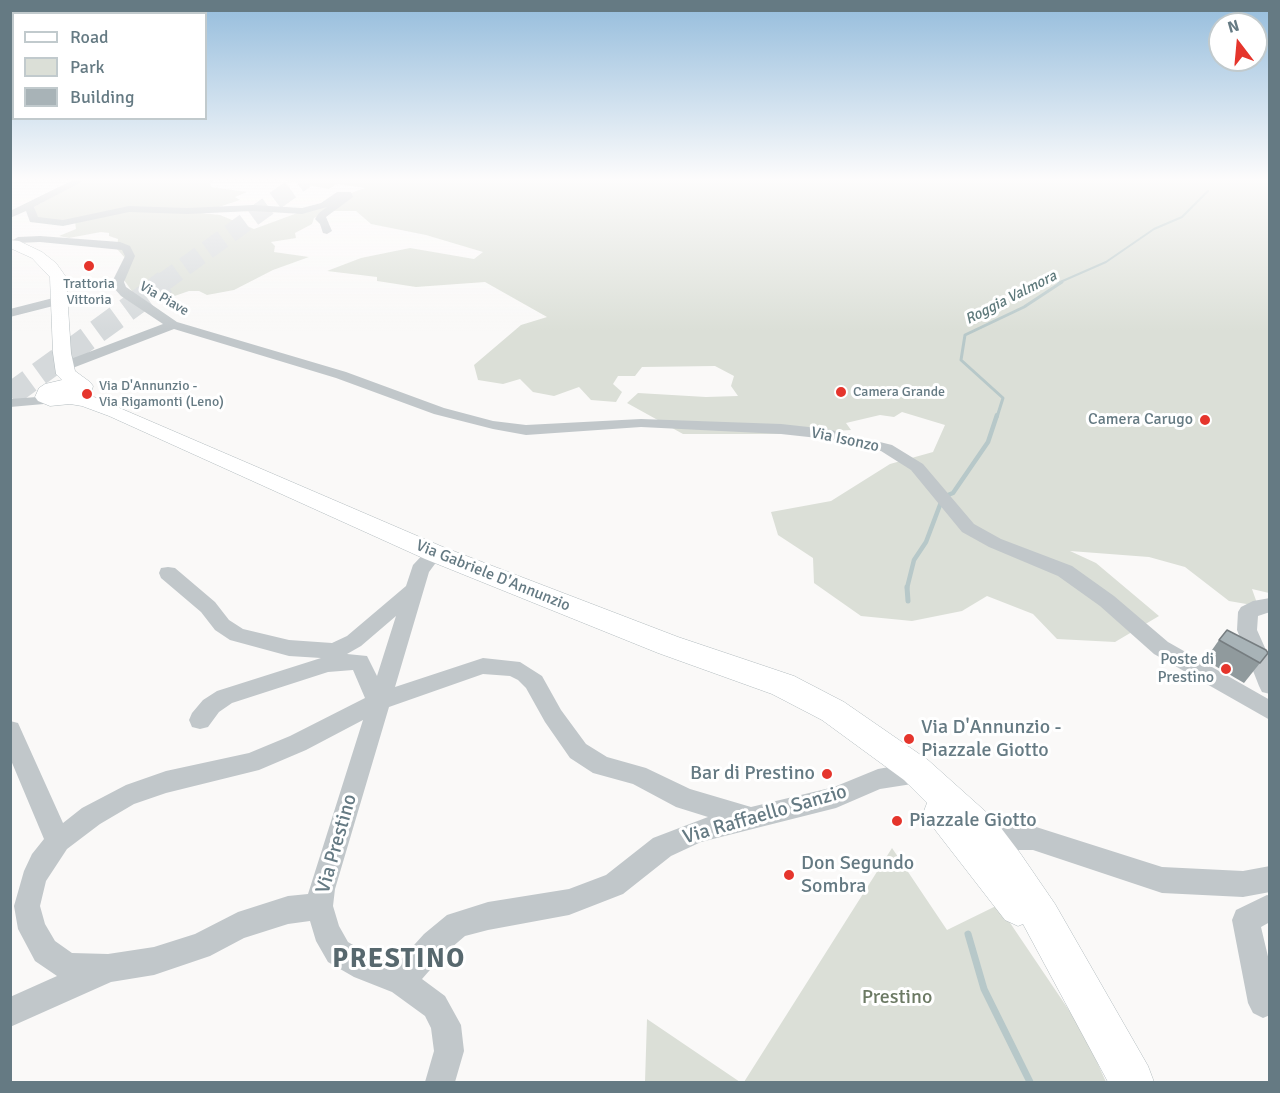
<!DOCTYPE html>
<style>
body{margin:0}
#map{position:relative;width:1280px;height:1093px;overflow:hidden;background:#faf9f8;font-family:Signika,sans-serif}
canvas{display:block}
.frame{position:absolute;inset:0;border:12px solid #657a83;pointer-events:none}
.legend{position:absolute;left:12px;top:12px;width:195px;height:108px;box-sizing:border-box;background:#fff;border:2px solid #c1cacd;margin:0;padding:8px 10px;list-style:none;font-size:18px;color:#657a83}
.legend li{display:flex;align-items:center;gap:12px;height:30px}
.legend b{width:30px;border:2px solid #c1cacd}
.north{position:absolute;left:1208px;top:12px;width:60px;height:60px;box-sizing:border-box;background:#fff;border:2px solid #c1cacd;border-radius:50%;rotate:344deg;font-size:16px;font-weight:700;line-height:24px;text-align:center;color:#657a83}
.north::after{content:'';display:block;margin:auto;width:21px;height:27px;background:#e5352c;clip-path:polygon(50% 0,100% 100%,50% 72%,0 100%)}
</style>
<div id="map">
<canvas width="1280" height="1093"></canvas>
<div class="frame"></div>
<ul class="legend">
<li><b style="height:8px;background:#fff"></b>Road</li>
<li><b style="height:16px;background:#dbdfd7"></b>Park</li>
<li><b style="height:16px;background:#a8b3b7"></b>Building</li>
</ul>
<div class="north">N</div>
</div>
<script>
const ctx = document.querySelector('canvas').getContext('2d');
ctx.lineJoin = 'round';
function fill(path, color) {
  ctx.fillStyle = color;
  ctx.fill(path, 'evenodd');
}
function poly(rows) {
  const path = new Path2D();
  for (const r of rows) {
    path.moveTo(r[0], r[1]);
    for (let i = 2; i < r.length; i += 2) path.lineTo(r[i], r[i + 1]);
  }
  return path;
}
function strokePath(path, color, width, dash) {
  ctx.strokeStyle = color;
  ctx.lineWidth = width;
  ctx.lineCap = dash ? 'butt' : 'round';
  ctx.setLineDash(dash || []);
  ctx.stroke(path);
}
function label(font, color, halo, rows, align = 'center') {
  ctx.font = font + ' Signika,sans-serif';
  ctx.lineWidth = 6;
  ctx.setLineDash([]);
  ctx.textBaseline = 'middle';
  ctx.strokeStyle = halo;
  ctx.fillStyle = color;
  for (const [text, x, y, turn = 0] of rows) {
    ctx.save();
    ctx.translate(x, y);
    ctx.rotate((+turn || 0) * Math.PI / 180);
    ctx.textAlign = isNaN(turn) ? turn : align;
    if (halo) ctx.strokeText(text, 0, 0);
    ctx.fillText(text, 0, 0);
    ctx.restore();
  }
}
const green = poly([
 [85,179,216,179,210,183,211,187,247,192,235,197,240,200,201,213,220,215,254,229,365,188,337,184,329,189,276,179,1269,179,1269,593,1252,589,1258,606,1229,601,1185,567,1149,557,1070,551,1096,563,1159,616,1115,642,1057,639,1033,614,987,596,962,611,912,621,861,616,814,583,813,558,778,535,771,512,831,501,890,464,933,452,945,425,902,412,894,417,880,415,846,423,851,430,788,434,683,434,627,403,638,393,706,397,738,396,731,386,734,376,715,366,642,367,635,376,618,376,613,384,622,392,616,402,591,400,579,387,554,396,533,392,520,379,503,384,478,380,474,365,521,325,547,317,485,282,416,287,377,281,377,277,327,271,361,258,410,248,474,259,483,252,426,235,371,224,356,211,331,211,314,218,312,224,295,233,296,238,271,242,275,246,274,252,309,257,273,270,234,290,207,295,199,291,189,291,163,300,159,296,136,297,124,280,126,259,117,249,118,239,109,236,109,233,101,232,69,238,59,236,76,229,75,221,54,222,36,218,34,207],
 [892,848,947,930,998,905,1083,1031,1106,1082,744,1082],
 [647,1019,740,1082,645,1082]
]);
const streamFar4 = poly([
 [1058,283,1106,262,1154,229,1182,217,1208,191]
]);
const streamFar3 = poly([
 [997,417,1003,398,961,360,965,335,1024,307,1062,282]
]);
const streamFar2 = poly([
 [907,588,914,560,926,542,943,497,953,493,988,442,997,415]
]);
const streamFar1 = poly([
 [907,587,908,601]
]);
const stream = poly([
 [968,934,984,989,1030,1082]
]);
const motorwayTunnelFar1 = poly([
 [162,283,305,179]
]);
const motorwayTunnel = poly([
 [10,395,165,282]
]);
const minor = poly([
 [75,179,87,179,34,207,38,217,63,220,129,206,187,208,253,205,302,208,321,203,337,192,351,192,353,197,326,217,332,231,327,234,323,233,320,224,315,219,319,213,327,207,302,214,253,211,187,214,129,212,63,226,30,222,26,211,10,218,10,211,75,179],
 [40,236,120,242,130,246,135,256,124,282,126,287,177,322,346,372,444,408,493,421,526,425,641,419,781,424,827,429,892,445,923,464,974,524,1001,539,1072,566,1114,596,1168,642,1270,700,1270,720,1154,654,1100,606,1058,576,989,547,962,532,911,470,881,451,827,439,781,434,641,427,526,435,493,429,434,414,336,378,174,329,70,369,60,369,58,366,60,363,163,324,121,296,114,288,112,282,125,256,122,250,40,242,18,243,13,240,18,237,40,236],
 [61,296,65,297,65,303,10,317,10,309,61,296],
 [50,396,55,397,57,400,55,403,10,407,10,399,50,396],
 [434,547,440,549,443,553,429,572,395,687,483,658,520,662,542,676,561,710,586,744,607,757,646,768,690,789,751,807,834,787,878,769,906,764,916,760,924,763,928,770,920,781,912,784,880,789,836,808,701,842,671,856,623,894,569,915,488,930,465,936,444,954,422,979,445,996,461,1025,464,1051,455,1082,425,1082,434,1051,431,1028,425,1016,392,992,354,977,328,962,316,941,310,921,288,924,244,938,210,956,154,975,111,982,10,1027,10,997,57,976,35,961,18,929,14,906,24,871,32,854,44,839,10,758,10,721,18,723,63,823,82,808,126,785,166,771,249,753,290,736,365,698,353,670,328,672,232,703,219,712,208,727,200,729,192,727,189,720,192,713,203,700,217,691,321,658,289,656,230,640,215,630,201,612,161,578,159,573,161,568,168,567,175,568,215,602,229,620,243,629,289,640,332,643,347,636,406,586,413,565,428,549,434,547],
 [396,616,377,676,367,656,347,654,361,646,396,616],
 [483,674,510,676,518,680,526,688,545,722,570,758,593,773,633,784,676,807,708,817,653,838,606,875,569,889,488,902,447,915,424,934,396,965,372,956,348,942,339,926,333,906,335,889,389,707,483,674],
 [363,720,308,894,288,896,238,912,195,934,154,947,108,954,72,953,55,941,45,924,40,906,46,881,67,849,100,824,134,804,166,793,259,770,306,750,363,720],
 [1270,598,1270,612,1258,616,1257,630,1270,659,1270,694,1262,692,1259,686,1237,630,1238,612,1241,607,1253,601,1270,598],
 [985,821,1033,826,1162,867,1243,871,1270,866,1270,892,1243,897,1162,893,1033,850,1016,850,976,841,972,833,976,825,985,821],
 [1267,895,1270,896,1270,922,1261,927,1270,965,1270,1015,1263,1018,1253,1013,1248,1003,1232,920,1236,910,1267,895]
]);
const secondary = poly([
 [10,240,19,241,42,252,56,263,66,277,71,353,75,371,90,382,93,386,91,394,94,397,443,547,678,637,794,676,844,702,928,760,995,820,1020,853,1055,904,1148,1066,1154,1082,1108,1082,1023,924,1018,926,1005,920,929,822,924,811,927,803,904,780,822,720,772,694,658,653,425,559,109,416,82,406,70,404,50,406,38,401,35,397,39,388,45,384,62,380,56,374,53,353,50,277,32,258,10,248,10,240]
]);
const wall = poly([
 [1219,640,1260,663,1244,683,1205,660]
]);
const building = poly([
 [1227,630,1266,650,1268,653,1260,663,1219,640,1227,630]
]);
const markers = [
 [89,266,6,"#e5352c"],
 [841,392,6,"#e5352c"],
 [87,394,6,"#e5352c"],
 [1205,420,6,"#e5352c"],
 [1226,669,6,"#e5352c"],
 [909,739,6,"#e5352c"],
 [827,774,6,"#e5352c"],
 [897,821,6,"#e5352c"],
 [789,875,6,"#e5352c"]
];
const farPoinames = [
 ["Trattoria",89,284,"center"],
 ["Vittoria",89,300,"center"],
 ["Via D'Annunzio -",99,386],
 ["Via Rigamonti (Leno)",99,402],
 ["Camera Grande",853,392]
];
const farStreetnames = [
 ["Via Piave",164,299,30]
];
const farWaternames = [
 ["Roggia Valmora",1011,298,-27]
];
const poiNames = [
 ["Camera Carugo",1193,420],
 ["Poste di",1214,660],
 ["Prestino",1214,678]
];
const streetNames = [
 ["Via Isonzo",845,440,12],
 ["Via Gabriele D'Annunzio",493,576,22]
];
const nearPoinames = [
 ["Via D'Annunzio -",921,728],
 ["Piazzale Giotto",921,751],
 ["Bar di Prestino",815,774,"right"],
 ["Piazzale Giotto",909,821],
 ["Don Segundo",801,864],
 ["Sombra",801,887]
];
const nearStreetnames = [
 ["Via Raffaello Sanzio",765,815,-16],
 ["Via Prestino",337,844,-74]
];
const nearParknames = [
 ["Prestino",897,998]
];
const nearDistrictnames = [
 ["PRESTINO",399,960]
];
fill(green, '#dbdfd7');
strokePath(streamFar4, '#b7c8c9', 2);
strokePath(streamFar3, '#b7c8c9', 3);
strokePath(streamFar2, '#b7c8c9', 4.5);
strokePath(streamFar1, '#b7c8c9', 5);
strokePath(stream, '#b7c8c9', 7);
strokePath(motorwayTunnelFar1, '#d5d9db', 19, [19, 9]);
strokePath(motorwayTunnel, '#d5d9db', 24, [24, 12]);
strokePath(secondary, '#b3bcbf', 1);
fill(minor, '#c1c7ca');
fill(secondary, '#fff');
fill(wall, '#909a9d');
fill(building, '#a8b3b7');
strokePath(building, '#767d80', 1.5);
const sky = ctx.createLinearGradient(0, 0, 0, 332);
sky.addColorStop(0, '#94bcdc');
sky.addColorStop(0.54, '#fdfcfc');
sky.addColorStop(1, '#fdfcfc00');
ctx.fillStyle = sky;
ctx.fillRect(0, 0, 1280, 332);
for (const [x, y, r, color] of markers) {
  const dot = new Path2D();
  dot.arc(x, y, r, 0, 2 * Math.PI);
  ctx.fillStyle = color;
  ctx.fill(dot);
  strokePath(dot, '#fff', 2);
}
label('14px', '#657a83', '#fff', farPoinames, 'left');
label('14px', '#657a83', '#fff', farStreetnames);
label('italic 15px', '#5f7a7c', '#fff', farWaternames);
label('16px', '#657a83', '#fff', poiNames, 'right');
label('16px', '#657a83', '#fff', streetNames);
label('20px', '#657a83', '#fff', nearPoinames, 'left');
label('20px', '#657a83', '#fff', nearStreetnames);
label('20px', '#6c7a64', '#fff', nearParknames);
ctx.letterSpacing = '1.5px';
label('bold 27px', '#57686e', '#fff', nearDistrictnames);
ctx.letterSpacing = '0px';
</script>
